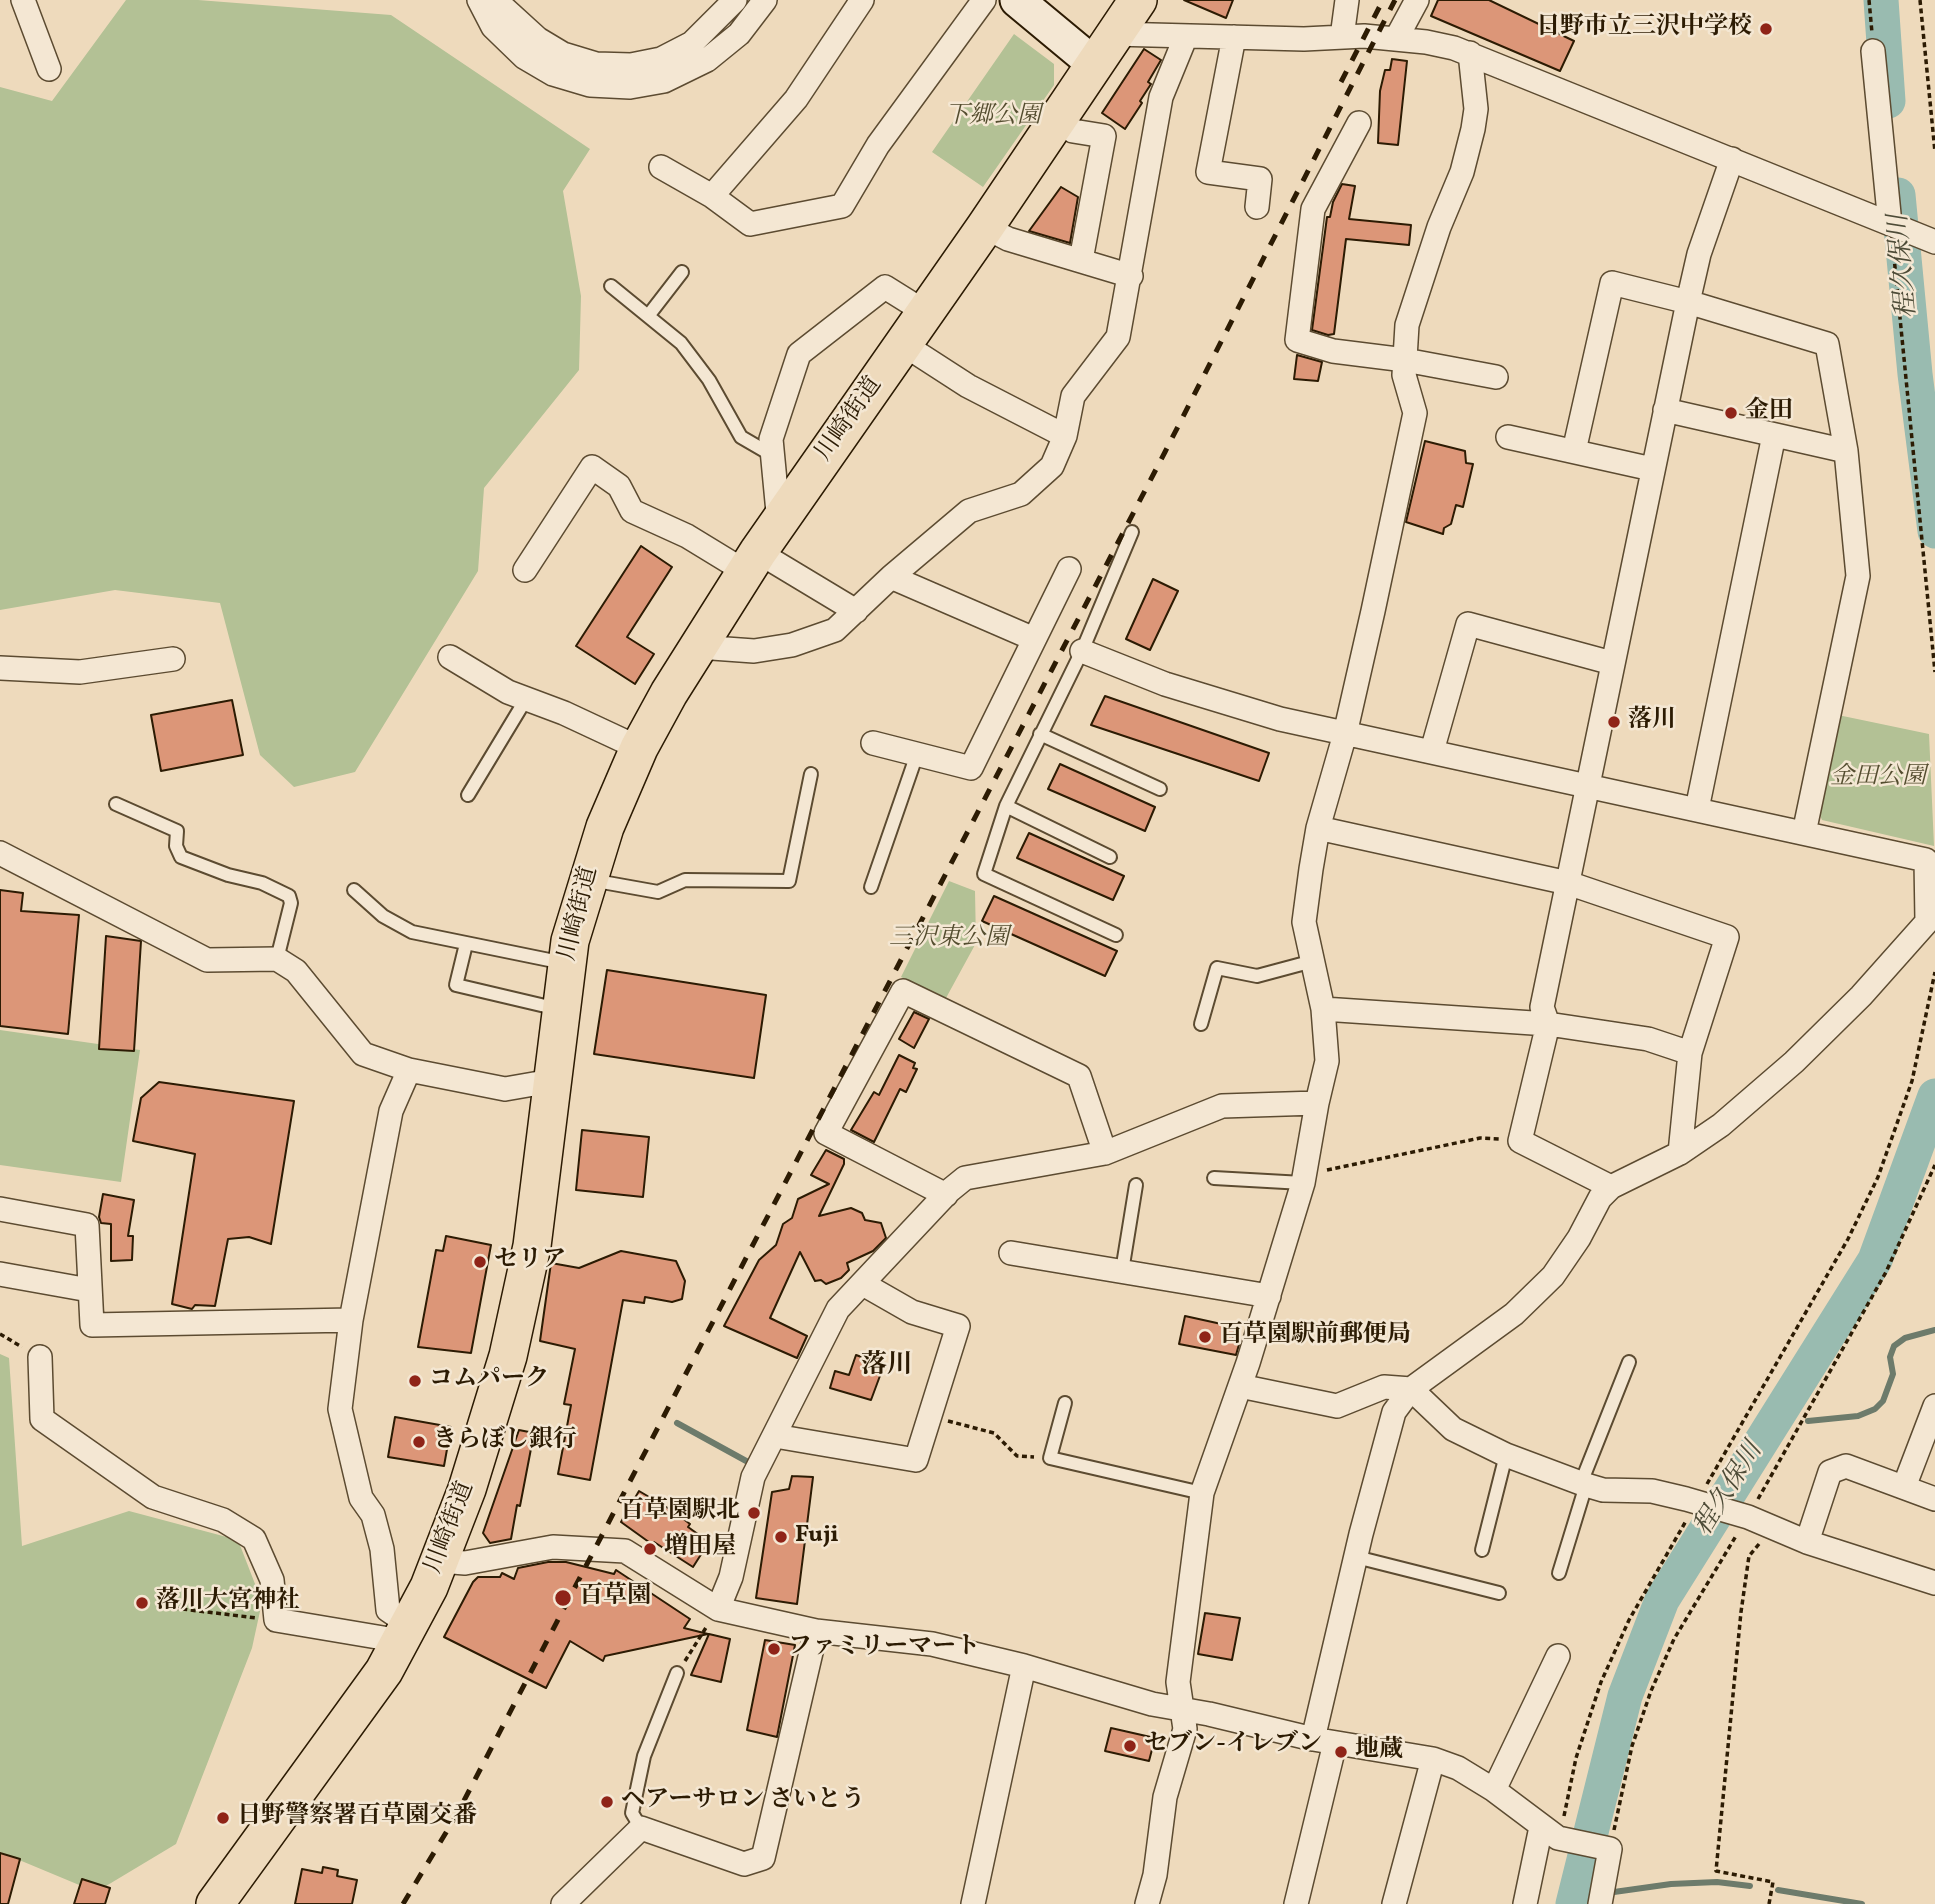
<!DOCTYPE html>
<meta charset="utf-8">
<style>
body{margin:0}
canvas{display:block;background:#eedabc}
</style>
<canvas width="1935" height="1904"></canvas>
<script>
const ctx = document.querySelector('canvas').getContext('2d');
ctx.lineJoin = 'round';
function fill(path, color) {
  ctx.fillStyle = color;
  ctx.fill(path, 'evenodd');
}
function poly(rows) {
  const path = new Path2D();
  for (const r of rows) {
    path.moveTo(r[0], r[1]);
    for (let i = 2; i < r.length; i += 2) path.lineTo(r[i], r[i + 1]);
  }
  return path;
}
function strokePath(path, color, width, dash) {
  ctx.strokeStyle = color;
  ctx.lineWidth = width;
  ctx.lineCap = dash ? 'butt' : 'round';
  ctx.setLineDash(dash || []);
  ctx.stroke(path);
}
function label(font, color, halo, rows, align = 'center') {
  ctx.font = font + ' Vollkorn,"Noto Serif JP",serif';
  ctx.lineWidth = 5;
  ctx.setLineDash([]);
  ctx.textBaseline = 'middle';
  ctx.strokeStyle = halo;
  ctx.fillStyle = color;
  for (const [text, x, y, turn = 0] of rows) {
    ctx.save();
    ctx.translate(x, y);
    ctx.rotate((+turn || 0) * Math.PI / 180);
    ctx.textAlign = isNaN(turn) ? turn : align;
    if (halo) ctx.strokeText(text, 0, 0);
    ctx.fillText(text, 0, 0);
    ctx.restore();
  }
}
const green = poly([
 [126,0,198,0,391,15,590,149,563,191,581,296,579,370,484,488,478,571,355,772,294,787,260,755,220,603,115,590,0,610,0,87,52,101],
 [1014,34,1054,64,1054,85,983,187,932,152],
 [1838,715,1929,734,1934,846,1822,820,1818,811],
 [949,881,975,891,976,943,946,998,901,977],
 [0,1030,140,1050,121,1182,0,1165],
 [0,1354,9,1358,22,1546,129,1511,238,1540,262,1602,252,1648,176,1844,96,1892,0,1852]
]);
const stream = poly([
 [1788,1401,1796,1406],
 [1808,1421,1858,1416,1875,1409,1883,1401,1893,1374,1890,1357,1894,1346,1905,1338,1935,1330],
 [677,1423,748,1462],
 [1778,1890,1862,1904],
 [1614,1892,1671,1884,1717,1882,1750,1886],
 [1574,1895,1589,1894]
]);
const river = poly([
 [1881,0,1888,101],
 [1898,195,1915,374,1935,531],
 [1573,1904,1625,1696,1662,1600,1875,1260,1935,1096]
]);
const building = poly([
 [1184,0,1233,0,1226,18,1184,0],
 [1438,0,1489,0,1574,41,1560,71,1431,16,1438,0],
 [1144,49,1161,60,1148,82,1151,84,1140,101,1142,103,1125,129,1102,113,1144,49],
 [1392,59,1407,61,1398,145,1378,143,1380,91,1385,70,1390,70,1392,59],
 [1342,184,1355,186,1349,219,1411,225,1409,245,1346,239,1334,334,1328,335,1312,330,1327,217,1330,217,1333,202,1342,184],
 [1061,187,1078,197,1070,243,1029,231,1061,187],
 [1297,355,1322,362,1318,381,1294,379,1297,355],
 [1425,441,1465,451,1466,463,1473,464,1463,507,1456,505,1451,524,1444,528,1443,534,1406,522,1425,441],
 [641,546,672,567,627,637,654,654,635,684,576,646,641,546],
 [1153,579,1178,591,1150,650,1126,639,1153,579],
 [1105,696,1269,753,1259,781,1091,725,1105,696],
 [232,700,243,755,161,771,151,715,232,700],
 [1060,764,1155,807,1145,831,1048,789,1060,764],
 [1029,833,1124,876,1113,900,1017,858,1029,833],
 [0,890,23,893,21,911,79,915,68,1034,0,1026,0,890],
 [994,896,1117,951,1105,976,982,921,994,896],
 [106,936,141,941,134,1051,99,1049,106,936],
 [607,970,766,995,754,1078,594,1054,607,970],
 [914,1012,929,1019,914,1048,899,1039,914,1012],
 [899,1055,915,1063,913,1068,917,1069,906,1092,900,1089,874,1142,851,1130,874,1092,879,1095,899,1055],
 [159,1082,294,1101,271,1244,249,1237,228,1239,215,1306,195,1305,192,1309,172,1304,195,1154,133,1141,141,1098,159,1082],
 [582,1130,649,1137,643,1197,576,1190,582,1130],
 [826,1150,844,1159,844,1164,819,1216,851,1208,862,1213,865,1220,881,1223,886,1238,873,1251,847,1263,849,1270,841,1278,826,1284,821,1280,815,1281,800,1252,770,1318,807,1336,797,1358,724,1326,759,1260,776,1245,783,1224,792,1218,798,1199,829,1184,811,1175,826,1150],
 [103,1194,134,1200,128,1236,133,1236,132,1260,111,1261,111,1224,101,1223,99,1217,103,1194],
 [446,1236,491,1245,471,1353,418,1347,436,1250,443,1251,446,1236],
 [621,1251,676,1261,685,1281,682,1299,672,1302,645,1297,644,1303,623,1300,590,1480,558,1474,571,1405,564,1404,575,1349,540,1341,551,1263,579,1268,621,1251],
 [1185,1316,1235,1327,1233,1339,1240,1341,1236,1355,1179,1344,1185,1316],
 [856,1355,884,1365,871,1400,830,1388,835,1371,849,1375,856,1355],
 [395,1417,451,1427,444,1466,388,1457,395,1417],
 [519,1430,534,1433,520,1506,517,1505,511,1539,490,1543,483,1533,519,1430],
 [792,1476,813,1477,797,1604,756,1598,772,1492,789,1489,792,1476],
 [639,1491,673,1511,690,1524,688,1527,709,1542,693,1567,654,1542,653,1545,621,1522,639,1491],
 [548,1562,566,1562,614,1574,616,1570,690,1619,684,1628,708,1634,605,1656,603,1661,570,1641,546,1688,444,1637,473,1582,478,1577,500,1577,502,1573,514,1579,518,1568,548,1562],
 [1205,1613,1240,1618,1232,1660,1198,1654,1205,1613],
 [709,1634,730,1639,721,1682,691,1675,709,1634],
 [765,1640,795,1645,777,1737,747,1730,765,1640],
 [1111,1728,1155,1738,1149,1761,1105,1751,1111,1728],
 [0,1853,20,1859,8,1904,0,1904,0,1853],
 [323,1867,338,1870,337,1876,357,1880,352,1904,295,1904,302,1869,322,1873,323,1867],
 [82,1879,110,1888,105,1904,74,1904,82,1879]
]);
const path = poly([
 [1869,0,1872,33],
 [1920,0,1935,152],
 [1893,247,1935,672],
 [1327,1170,1480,1138,1501,1139],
 [0,1334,22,1347],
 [948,1421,994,1433,1017,1456,1034,1457],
 [1707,1484,1848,1239,1878,1177,1912,1081,1935,972],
 [1758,1499,1886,1272,1935,1165],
 [1759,1544,1749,1556,1741,1612,1716,1871,1773,1882,1769,1904],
 [157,1606,257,1618],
 [685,1661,707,1626],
 [1564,1816,1576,1758,1601,1682,1629,1620,1686,1521],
 [1614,1830,1632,1746,1651,1691,1674,1639,1736,1536]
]);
const lane = poly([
 [611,286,681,343,709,380,741,437,772,455],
 [648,316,682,272],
 [1040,734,1160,789],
 [468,795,526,699],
 [116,804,177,831,176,846,181,857,228,875,262,883,289,896,291,903,277,959],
 [1006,806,1110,857],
 [591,880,658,892,685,880,789,881,811,774],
 [871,887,917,754],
 [354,890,383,916,412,932,564,963],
 [1116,935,984,874,1006,806,1082,651,1132,532],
 [466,944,456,985,558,1009],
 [1201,1024,1217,968,1257,976,1313,961],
 [1214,1178,1303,1183],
 [1122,1271,1136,1185],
 [1065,1403,1050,1458,1202,1493],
 [1581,1483,1629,1362],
 [1482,1550,1506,1455],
 [1356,1557,1499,1593],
 [1559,1573,1586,1485],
 [641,1828,632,1813,644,1756,677,1673]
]);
const street = poly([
 [23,0,49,69],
 [479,0,493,27,524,57,553,74,590,85,630,87,664,81,707,60,739,34,765,0],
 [480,0,505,9,538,39,563,54,596,64,631,65,661,59,692,43,735,0],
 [1114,34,1304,39,1364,36,1426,42,1454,48,1935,242],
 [1234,37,1208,172,1260,179,1257,207],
 [1342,37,1347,0],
 [1396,39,1417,0],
 [1873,51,1890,224],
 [1057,119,1073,131,1104,136,1081,260],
 [1359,123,1313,209,1297,340,1333,351,1405,360,1496,377],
 [661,167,712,196,750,224,842,206,878,145,984,0],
 [712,196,796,99,862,0],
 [985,227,1008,239,1131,276],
 [903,344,968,386,1065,436],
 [1665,410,1846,451],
 [1508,437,1652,469],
 [1574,451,1612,283,1688,302,1827,344,1846,451,1858,576,1804,833],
 [779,523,771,439,799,354,885,287,925,312],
 [758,552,856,611],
 [525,570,592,467,619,486,632,511,687,536,746,572],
 [891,577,969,511,1021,494,1052,466,1065,436,1073,396,1118,337,1161,97,1186,36],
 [698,647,754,651,792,645,835,630,891,577,1034,639],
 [1082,651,1165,684,1280,719,1926,860,1927,921],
 [450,657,508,692,564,713,639,748],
 [0,668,80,672,173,659],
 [873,743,971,768,1069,569],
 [1432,751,1468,624,1612,663],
 [1697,809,1774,435],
 [1318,828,1568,883,1727,937,1690,1053,1680,1153],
 [0,853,207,960,277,959,296,971,363,1054,409,1070,505,1089,551,1081],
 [1323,1009,1548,1024,1648,1039,1690,1053],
 [409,1070,391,1111,351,1320,340,1409,361,1498,373,1515,382,1549,388,1610,410,1625],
 [1611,1187,1520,1141,1548,1024,1542,1007,1688,302,1699,254,1732,159],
 [946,1195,826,1133,903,991,1079,1076,1105,1153],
 [0,1209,87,1225,92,1325,351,1320],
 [1011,1253,1269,1296],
 [0,1274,89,1290],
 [40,1357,42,1419,153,1497,223,1520,254,1539,272,1580,276,1620,401,1641],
 [1240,1386,1337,1406,1384,1387,1411,1389,1514,1314,1553,1276,1579,1238,1600,1198,1611,1187,1680,1153,1721,1125,1794,1062,1861,996,1935,913],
 [775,1436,916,1460,958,1326,912,1312,863,1284],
 [1904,1487,1935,1406],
 [1807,1542,1830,1472,1846,1466,1935,1499],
 [440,1561,465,1563,553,1547,625,1551,718,1609,816,1631,932,1644,1024,1666,1152,1704,1209,1714,1313,1739,1433,1759,1458,1768,1494,1790,1558,1838,1610,1849,1600,1904],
 [718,1609,731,1577,753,1477,838,1309,949,1191,965,1178,1105,1153,1222,1106,1317,1103,1327,1061,1323,1009,1304,922,1311,869,1318,828,1345,734,1373,611,1415,413,1404,375,1407,325,1439,227,1462,172,1473,129,1476,109,1470,53],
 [1313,1739,1361,1534,1394,1412,1411,1389,1453,1429,1506,1455,1586,1485,1603,1490,1652,1491,1686,1499,1748,1517,1807,1542,1935,1583],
 [1494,1790,1558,1656],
 [563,1904,641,1828,744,1864,763,1858,816,1631],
 [973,1904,1024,1666],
 [1147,1904,1155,1875,1165,1797,1185,1729,1178,1682,1202,1493,1248,1363,1303,1183,1317,1103],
 [1296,1904,1335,1743],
 [1394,1904,1433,1759],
 [1525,1904,1541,1827]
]);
const secondary = poly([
 [1017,0,1094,64]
]);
const primary = poly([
 [215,1904,384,1671,429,1587,467,1489,508,1356,532,1246,570,941,605,827,639,748,669,693,758,552,985,227,1138,0]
]);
const rail = poly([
 [1341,82,1383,0],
 [403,1904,456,1816,1165,452,1395,0]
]);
const markers = [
 [1766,29,7,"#8f2418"],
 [1731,413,7,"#8f2418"],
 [1614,722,7,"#8f2418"],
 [480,1262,7,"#8f2418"],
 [1205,1337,7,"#8f2418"],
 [415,1381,7,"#8f2418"],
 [419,1442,7,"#8f2418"],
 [754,1513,7,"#8f2418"],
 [781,1537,7,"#8f2418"],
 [650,1549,7,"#8f2418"],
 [563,1598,9,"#8f2418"],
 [142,1603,7,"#8f2418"],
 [774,1649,7,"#8f2418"],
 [1130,1746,7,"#8f2418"],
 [1341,1752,7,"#8f2418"],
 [607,1802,7,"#8f2418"],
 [223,1818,7,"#8f2418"]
];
const poiNames = [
 ["日野市立三沢中学校",1752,29,"right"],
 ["金田",1745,413],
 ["落川",1628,722],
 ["セリア",494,1262],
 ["百草園駅前郵便局",1219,1337],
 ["コムパーク",429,1381],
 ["きらぼし銀行",433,1442],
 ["百草園駅北",740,1513,"right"],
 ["Fuji",795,1537],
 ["増田屋",664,1549],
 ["百草園",579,1598],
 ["落川大宮神社",156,1603],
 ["ファミリーマート",788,1649],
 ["セブン-イレブン",1144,1746],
 ["地蔵",1355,1752],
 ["ヘアーサロン さいとう",621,1802],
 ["日野警察署百草園交番",237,1818]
];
const parkNames = [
 ["下郷公園",993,118],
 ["金田公園",1878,779],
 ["三沢東公園",949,940]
];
const streetNames = [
 ["川崎街道",850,420,-55],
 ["川崎街道",580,914,-76],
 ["川崎街道",451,1528,-69]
];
const waterNames = [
 ["程久保川",1905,266,-95],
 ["程久保川",1730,1490,-58]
];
const neighbourhoodNames = [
 ["落川",887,1367]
];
fill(green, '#b3c195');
strokePath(stream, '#6d7b6b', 6);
strokePath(river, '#99bbb0', 35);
fill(building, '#dc9678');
strokePath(building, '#2c1b03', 2);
strokePath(lane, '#5c4b31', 16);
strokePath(street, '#5c4b31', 26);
strokePath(secondary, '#2c1b03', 37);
strokePath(primary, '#2c1b03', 40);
strokePath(path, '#2c1b03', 3.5, [5, 3.5]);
strokePath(lane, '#f4e7d3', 12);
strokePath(street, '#f4e7d3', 23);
strokePath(secondary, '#f4e7d3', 33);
strokePath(primary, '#eedabc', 37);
strokePath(rail, '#2c1b03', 5, [12, 12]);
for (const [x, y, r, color] of markers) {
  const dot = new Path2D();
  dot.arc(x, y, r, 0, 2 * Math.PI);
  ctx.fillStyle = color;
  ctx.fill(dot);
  strokePath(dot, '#f4e7d3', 2.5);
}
label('bold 24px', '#2c1b03', '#f4e7d3', poiNames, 'left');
label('italic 24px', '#544d2f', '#f4e7d3', parkNames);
label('24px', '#2c1b03', '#f4e7d3', streetNames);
label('italic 26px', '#4d4b37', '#f4e7d3', waterNames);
label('bold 26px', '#2c1b03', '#f4e7d3', neighbourhoodNames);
</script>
